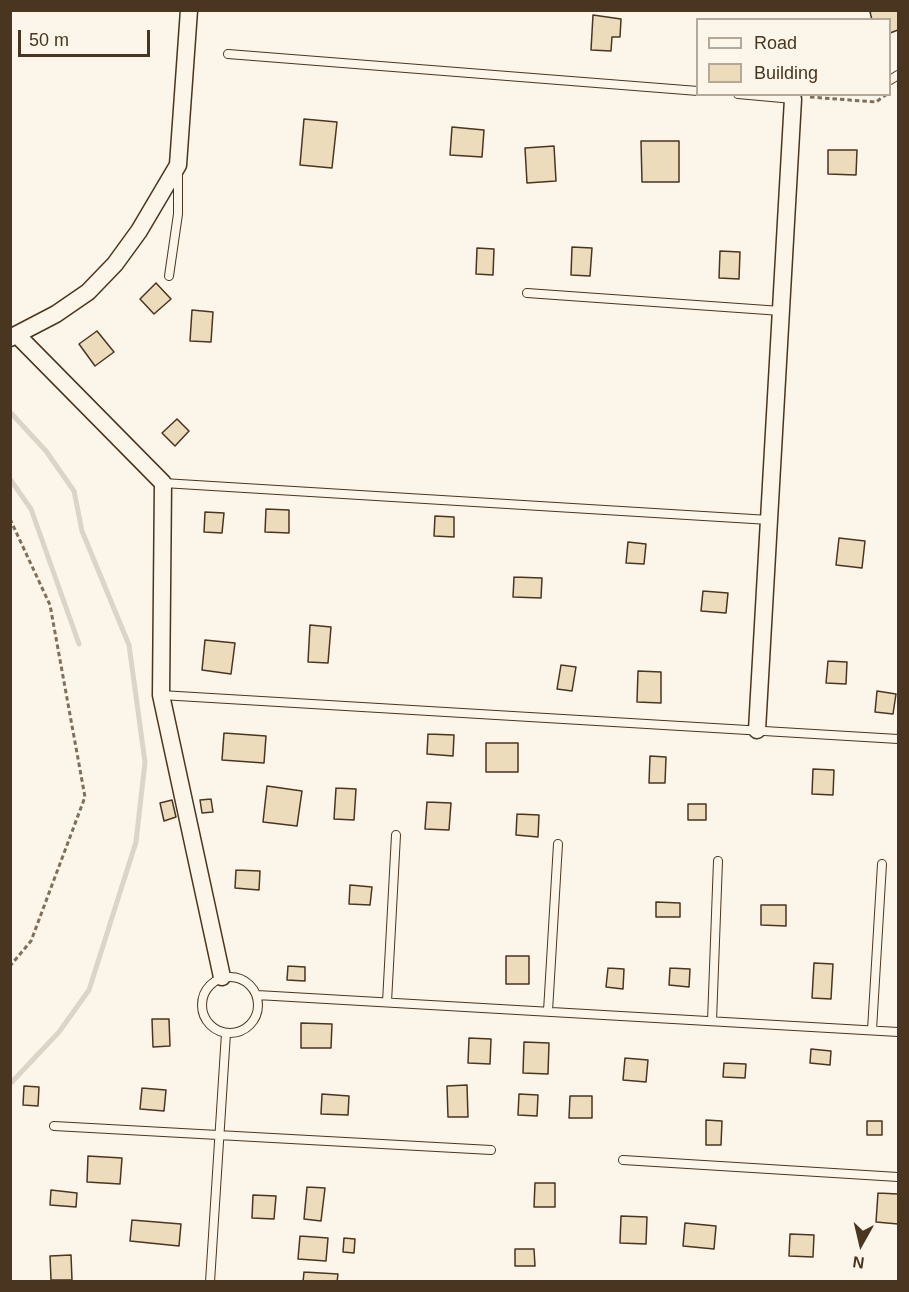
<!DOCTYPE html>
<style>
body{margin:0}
#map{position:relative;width:909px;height:1292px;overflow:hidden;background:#fbf6e9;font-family:Arial,sans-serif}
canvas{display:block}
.frame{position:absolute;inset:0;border:12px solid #4a3520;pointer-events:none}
.legend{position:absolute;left:696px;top:18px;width:195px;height:78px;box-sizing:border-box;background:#fbf6e9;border:2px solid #b4a999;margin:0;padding:8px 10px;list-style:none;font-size:18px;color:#4a3520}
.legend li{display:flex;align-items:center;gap:12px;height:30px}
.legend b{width:30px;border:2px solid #b4a999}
.north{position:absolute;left:831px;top:1214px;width:60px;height:60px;-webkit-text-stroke:4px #fbf6e9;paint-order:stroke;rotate:188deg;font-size:16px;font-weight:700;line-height:24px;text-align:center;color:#4a3520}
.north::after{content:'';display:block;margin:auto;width:21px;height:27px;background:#4a3520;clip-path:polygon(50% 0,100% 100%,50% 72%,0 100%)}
.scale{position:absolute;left:18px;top:30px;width:132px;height:27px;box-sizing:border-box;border:3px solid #4a3520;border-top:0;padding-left:8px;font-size:18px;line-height:21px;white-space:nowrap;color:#4a3520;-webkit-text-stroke:4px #fbf6e9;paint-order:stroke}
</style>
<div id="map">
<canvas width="909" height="1292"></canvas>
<div class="frame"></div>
<ul class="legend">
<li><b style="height:8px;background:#fbf6e9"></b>Road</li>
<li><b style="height:16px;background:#ecdcbc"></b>Building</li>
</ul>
<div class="north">N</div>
<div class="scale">50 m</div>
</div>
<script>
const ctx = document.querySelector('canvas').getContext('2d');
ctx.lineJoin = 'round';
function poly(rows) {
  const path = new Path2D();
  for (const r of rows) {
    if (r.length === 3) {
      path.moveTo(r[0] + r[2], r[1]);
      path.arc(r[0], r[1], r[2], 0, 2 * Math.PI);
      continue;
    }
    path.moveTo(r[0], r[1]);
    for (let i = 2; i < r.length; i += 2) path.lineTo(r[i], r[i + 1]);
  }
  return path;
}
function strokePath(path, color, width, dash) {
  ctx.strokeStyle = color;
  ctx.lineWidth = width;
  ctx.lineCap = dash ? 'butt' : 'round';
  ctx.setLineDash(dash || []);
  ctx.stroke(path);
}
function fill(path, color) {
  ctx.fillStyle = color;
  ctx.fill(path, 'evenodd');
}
const stream = poly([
 [10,412,46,451,74,491,82,531,129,645,145,762,136,842,89,990,59,1032,10,1084],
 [10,479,31,509,79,644]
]);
const building = poly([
 [874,10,898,10,898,30,890,33,890,20,872,20,870,12,874,10],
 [593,15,621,19,620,37,612,37,611,51,591,50,593,15],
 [304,119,337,122,332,168,300,165,304,119],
 [452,127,484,130,482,157,450,155,452,127],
 [641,141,679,141,679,182,642,182,641,141],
 [554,146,556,181,527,183,525,148,554,146],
 [828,150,857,150,856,175,828,174,828,150],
 [572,247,592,248,590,276,571,275,572,247],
 [477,248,494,249,493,275,476,274,477,248],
 [720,251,740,252,739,279,719,278,720,251],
 [156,283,171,299,154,314,140,299,156,283],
 [192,310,213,312,211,342,190,341,192,310],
 [97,331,114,352,95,366,79,344,97,331],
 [177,419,189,431,175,446,162,433,177,419],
 [266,509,289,510,289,533,265,532,266,509],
 [205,512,224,513,222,533,204,532,205,512],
 [435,516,454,517,454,537,434,536,435,516],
 [839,538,865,541,862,568,836,565,839,538],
 [628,542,646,544,644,564,626,563,628,542],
 [514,577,542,578,541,598,513,597,514,577],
 [703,591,728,593,726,613,701,611,703,591],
 [310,625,331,627,328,663,308,662,310,625],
 [205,640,235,643,231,674,202,670,205,640],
 [828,661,847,662,846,684,826,683,828,661],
 [561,665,576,667,572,691,557,689,561,665],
 [638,671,661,672,661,703,637,702,638,671],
 [877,691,896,694,893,714,875,712,877,691],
 [224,733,266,736,264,763,222,760,224,733],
 [428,734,454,735,453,756,427,754,428,734],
 [486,743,518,743,518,772,486,772,486,743],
 [650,756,666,757,665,783,649,783,650,756],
 [813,769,834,770,833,795,812,794,813,769],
 [267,786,302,791,297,826,263,822,267,786],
 [336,788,356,789,354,820,334,819,336,788],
 [211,799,213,812,202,813,200,800,211,799],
 [172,800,176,817,164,821,160,803,172,800],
 [427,802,451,803,449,830,425,829,427,802],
 [688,804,706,804,706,820,688,820,688,804],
 [517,814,539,815,538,837,516,835,517,814],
 [236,870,260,871,259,890,235,888,236,870],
 [350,885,372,887,370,905,349,904,350,885],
 [656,902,680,903,680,917,656,917,656,902],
 [761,905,786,905,786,926,761,925,761,905],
 [506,956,529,956,529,984,506,984,506,956],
 [814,963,833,964,831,999,812,998,814,963],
 [288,966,305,967,305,981,287,980,288,966],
 [608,968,624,969,623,989,606,987,608,968],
 [670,968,690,969,689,987,669,985,670,968],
 [152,1019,169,1019,170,1046,153,1047,152,1019],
 [301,1023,332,1024,331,1048,301,1048,301,1023],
 [469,1038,491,1039,490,1064,468,1063,469,1038],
 [524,1042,549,1043,548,1074,523,1073,524,1042],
 [811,1049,831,1051,830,1065,810,1063,811,1049],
 [625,1058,648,1060,646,1082,623,1080,625,1058],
 [724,1063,746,1064,745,1078,723,1077,724,1063],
 [467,1085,468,1117,448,1117,447,1086,467,1085],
 [24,1086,39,1087,38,1106,23,1105,24,1086],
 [142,1088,166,1090,164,1111,140,1109,142,1088],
 [322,1094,349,1096,348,1115,321,1114,322,1094],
 [519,1094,538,1095,537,1116,518,1115,519,1094],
 [570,1096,592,1096,592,1118,569,1118,570,1096],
 [706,1120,722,1121,721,1145,706,1145,706,1120],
 [867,1121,882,1121,882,1135,867,1135,867,1121],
 [88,1156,122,1158,120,1184,87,1182,88,1156],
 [535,1183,555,1183,555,1207,534,1207,535,1183],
 [307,1187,325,1188,321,1221,304,1219,307,1187],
 [51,1190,77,1193,76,1207,50,1205,51,1190],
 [878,1193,898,1194,898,1224,876,1222,878,1193],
 [253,1195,276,1196,274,1219,252,1218,253,1195],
 [621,1216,647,1217,646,1244,620,1243,621,1216],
 [132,1220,181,1224,179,1246,130,1241,132,1220],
 [685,1223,716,1226,714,1249,683,1246,685,1223],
 [790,1234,814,1235,813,1257,789,1256,790,1234],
 [300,1236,328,1238,326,1261,298,1259,300,1236],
 [344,1238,355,1239,354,1253,343,1252,344,1238],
 [515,1249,534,1249,535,1266,515,1266,515,1249],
 [71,1255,72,1280,51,1280,50,1256,71,1255],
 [304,1272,338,1274,337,1282,303,1282,304,1272]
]);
const path = poly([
 [810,97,876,102,887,94],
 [10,519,50,605,85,797,31,941,10,966]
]);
const service = poly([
 [228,54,698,91],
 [890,80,898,75],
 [738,94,793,99],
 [169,276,178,214,178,172],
 [527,293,781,311],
 [163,483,769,520],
 [161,695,898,739],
 [230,1005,28],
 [257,995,898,1032],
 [387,1002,396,835],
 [548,1011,558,844],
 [712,1021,718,861],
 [872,1030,882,864],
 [54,1126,491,1150],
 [623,1160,898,1177],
 [210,1282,226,1033]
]);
const minor = poly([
 [18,336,163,483,161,695,222,977],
 [10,338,56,314,88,292,115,264,139,231,178,165,189,10],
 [757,730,793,99]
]);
strokePath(stream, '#dcd4c6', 5);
fill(building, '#ecdcbc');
strokePath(building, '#4a3520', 1.5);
strokePath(service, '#4a3520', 10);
strokePath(minor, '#4a3520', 19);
strokePath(path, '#7f6f5c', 3, [4.5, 3]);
strokePath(service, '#fbf6e9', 8);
strokePath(minor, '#fbf6e9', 16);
</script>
